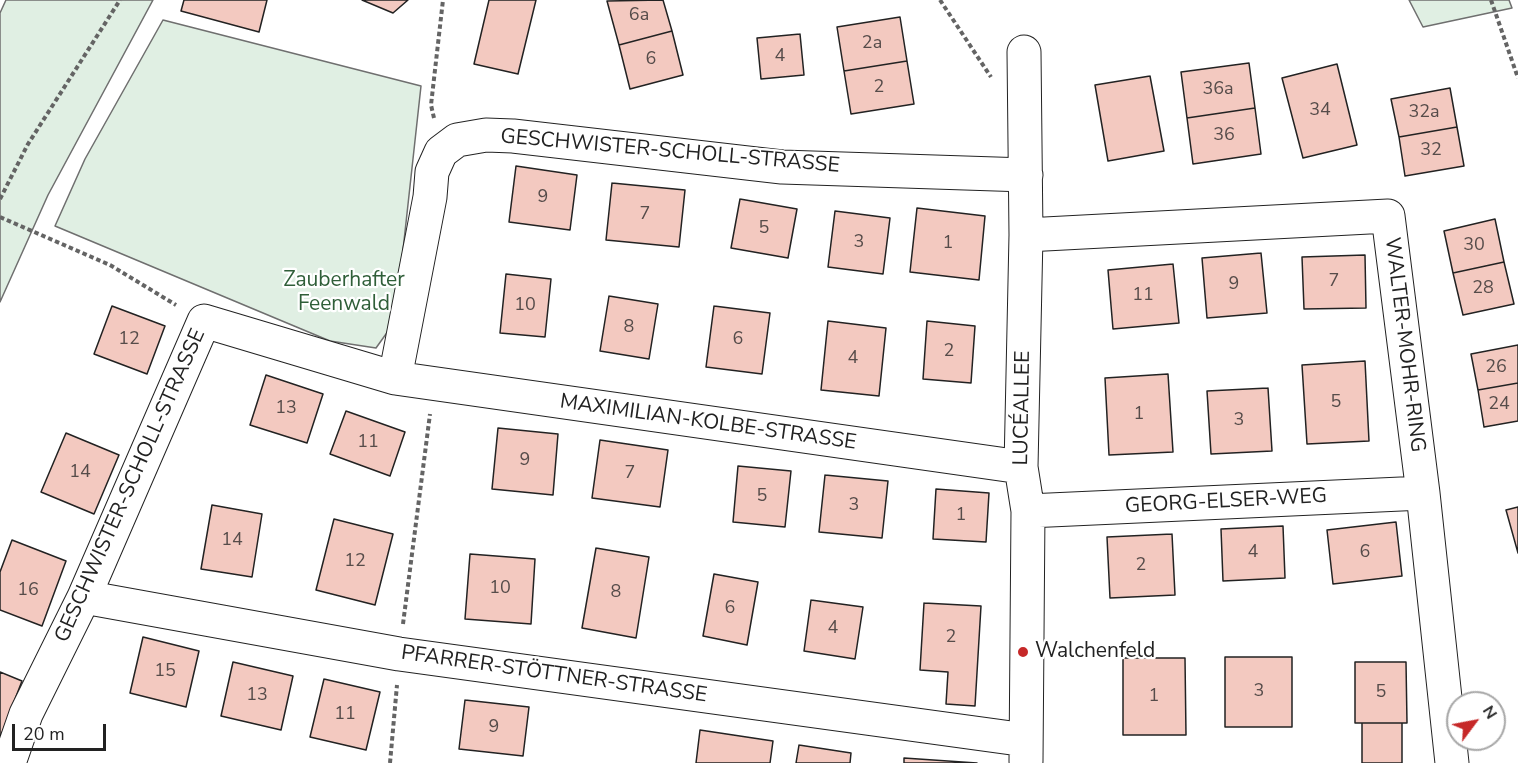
<!DOCTYPE html>
<meta charset="utf-8">
<style>
body{margin:0}
#map{position:relative;width:1518px;height:763px;overflow:hidden;background:#fff;font-family:"Nunito Sans",sans-serif}
canvas{display:block}
.north{position:absolute;left:1446px;top:691px;width:60px;height:60px;box-sizing:border-box;background:#fff;border:2px solid #a7a7a7;border-radius:50%;rotate:58deg;font-size:16px;font-weight:700;line-height:24px;text-align:center;color:#222}
.north::after{content:'';display:block;margin:auto;width:21px;height:27px;background:#c62828;clip-path:polygon(50% 0,100% 100%,50% 72%,0 100%)}
.scale{position:absolute;left:12px;top:724px;width:94px;height:27px;box-sizing:border-box;border:3px solid #222;border-top:0;padding-left:8px;font-size:18px;line-height:21px;white-space:nowrap;color:#222;-webkit-text-stroke:4px #fff;paint-order:stroke}
</style>
<div id="map">
<canvas width="1518" height="763"></canvas>
<div class="north">N</div>
<div class="scale">20 m</div>
</div>
<script>
const ctx = document.querySelector('canvas').getContext('2d');
ctx.lineJoin = 'round';
function fill(path, color) {
  ctx.fillStyle = color;
  ctx.fill(path, 'evenodd');
}
function poly(rows) {
  const path = new Path2D();
  for (const r of rows) {
    path.moveTo(r[0], r[1]);
    for (let i = 2; i < r.length; i += 2) path.lineTo(r[i], r[i + 1]);
  }
  return path;
}
function strokePath(path, color, width, dash) {
  ctx.strokeStyle = color;
  ctx.lineWidth = width;
  ctx.lineCap = dash ? 'butt' : 'round';
  ctx.setLineDash(dash || []);
  ctx.stroke(path);
}
function label(font, color, halo, rows, align = 'center') {
  ctx.font = font + ' "Nunito Sans",sans-serif';
  ctx.lineWidth = 4.5;
  ctx.setLineDash([]);
  ctx.textBaseline = 'middle';
  ctx.strokeStyle = halo;
  ctx.fillStyle = color;
  for (const [text, x, y, turn = 0] of rows) {
    ctx.save();
    ctx.translate(x, y);
    ctx.rotate((+turn || 0) * Math.PI / 180);
    ctx.textAlign = isNaN(turn) ? turn : align;
    if (halo) ctx.strokeText(text, 0, 0);
    ctx.fillText(text, 0, 0);
    ctx.restore();
  }
}
const green = poly([
 [6,0,153,0,48,195,0,302,0,13,6,0],
 [1409,0,1509,0,1512,8,1423,27,1409,0],
 [163,20,421,86,402,259,391,327,376,348,330,341,55,226,85,159,163,20]
]);
const building = poly([
 [184,0,267,0,259,32,181,11,184,0],
 [362,0,408,0,393,13,362,0],
 [489,0,536,0,518,74,474,64,489,0],
 [663,0,672,31,619,45,607,1,663,0],
 [900,17,907,61,844,71,837,27,900,17],
 [672,31,683,75,630,89,619,45,672,31],
 [800,34,804,75,761,79,757,38,800,34],
 [907,61,914,104,851,114,844,71,907,61],
 [1249,63,1255,108,1187,118,1181,72,1249,63],
 [1337,64,1357,145,1303,158,1282,78,1337,64],
 [1150,76,1164,151,1108,161,1095,85,1150,76],
 [1450,88,1457,127,1399,137,1391,99,1450,88],
 [1255,108,1261,154,1193,164,1187,118,1255,108],
 [1457,127,1464,166,1405,176,1399,137,1457,127],
 [516,166,577,175,570,230,509,222,516,166],
 [612,183,685,190,679,247,606,240,612,183],
 [740,199,797,209,788,258,731,248,740,199],
 [917,208,985,216,979,280,910,272,917,208],
 [835,211,890,218,883,274,828,267,835,211],
 [1495,219,1504,262,1453,273,1444,231,1495,219],
 [1261,253,1267,313,1207,318,1202,258,1261,253],
 [1365,255,1366,308,1304,309,1302,257,1365,255],
 [1504,262,1514,304,1463,315,1453,273,1504,262],
 [1173,264,1179,323,1113,329,1108,270,1173,264],
 [506,274,551,279,545,337,500,333,506,274],
 [609,296,658,304,649,359,600,351,609,296],
 [112,306,165,326,147,374,94,354,112,306],
 [714,306,770,313,762,374,706,367,714,306],
 [828,321,886,328,879,396,821,390,828,321],
 [927,321,975,326,971,383,923,379,927,321],
 [1518,345,1518,383,1478,390,1471,354,1518,345],
 [1365,361,1369,441,1307,444,1302,365,1365,361],
 [1168,374,1173,452,1109,455,1105,378,1168,374],
 [266,375,323,394,307,443,250,425,266,375],
 [1518,383,1518,421,1484,427,1478,390,1518,383],
 [1268,388,1272,451,1211,454,1207,391,1268,388],
 [346,411,405,432,390,476,330,454,346,411],
 [498,428,558,434,553,495,492,489,498,428],
 [66,433,119,455,94,514,41,492,66,433],
 [600,440,668,450,660,507,592,498,600,440],
 [738,466,791,471,785,527,733,522,738,466],
 [825,475,888,481,882,538,819,532,825,475],
 [936,489,989,493,986,542,933,539,936,489],
 [212,505,262,514,252,577,201,569,212,505],
 [1518,507,1518,553,1506,510,1518,507],
 [334,519,393,534,375,605,316,590,334,519],
 [1396,522,1402,576,1333,584,1327,530,1396,522],
 [1283,526,1285,578,1223,581,1221,529,1283,526],
 [1172,534,1175,595,1110,598,1107,537,1172,534],
 [12,540,66,561,42,626,0,610,0,572,12,540],
 [596,548,649,557,636,638,582,628,596,548],
 [470,554,535,559,531,624,465,619,470,554],
 [714,574,758,582,747,645,703,636,714,574],
 [811,600,863,607,855,659,804,651,811,600],
 [924,603,981,606,975,706,946,704,948,672,920,670,924,603],
 [143,637,199,651,186,707,130,693,143,637],
 [1225,657,1292,657,1292,727,1225,727,1225,657],
 [1123,658,1185,658,1186,735,1123,735,1123,658],
 [233,662,293,676,281,730,221,716,233,662],
 [1355,662,1406,662,1407,723,1355,723,1355,662],
 [0,672,22,681,0,738,0,672],
 [324,679,380,692,366,750,310,737,324,679],
 [465,700,529,707,523,756,459,749,465,700],
 [1362,723,1402,723,1402,763,1362,763,1362,723],
 [700,730,773,741,770,763,696,763,700,730],
 [799,745,851,753,850,763,796,763,799,745],
 [904,758,977,763,904,763,904,758]
]);
const path = poly([
 [940,0,991,77],
 [1491,0,1518,78],
 [434,118,431,105,443,0],
 [0,199,28,144,120,0],
 [0,217,110,265,176,305],
 [403,624,430,414],
 [390,763,397,685]
]);
const minor = poly([
 [1024,52,1026,235,1021,467,1028,511,1026,761],
 [1026,235,1388,216,1423,493,1452,763],
 [395,378,1021,467],
 [1028,511,1423,493],
 [84,597,399,654,1026,740],
 [9,763,26,714,84,597,204,321,395,378,430,197,432,172,441,152,457,140,486,135,513,136,782,167,1026,175]
]);
const markers = [
 [1023,652,6,"#c62828"]
];
const numberNames = [
 ["6a",639,16],
 ["2a",872,44],
 ["4",780,57],
 ["6",651,60],
 ["2",879,88],
 ["36a",1218,90],
 ["34",1320,111],
 ["32a",1424,113],
 ["36",1224,136],
 ["32",1431,151],
 ["9",543,198],
 ["7",645,215],
 ["5",764,229],
 ["3",859,243],
 ["1",948,244],
 ["30",1474,246],
 ["7",1334,282],
 ["9",1234,285],
 ["28",1483,289],
 ["11",1143,296],
 ["10",525,306],
 ["8",629,328],
 ["12",129,340],
 ["6",738,340],
 ["2",949,352],
 ["4",853,359],
 ["26",1496,368],
 ["5",1336,403],
 ["24",1499,405],
 ["13",286,409],
 ["1",1139,415],
 ["3",1239,421],
 ["11",368,443],
 ["9",525,461],
 ["14",80,473],
 ["7",630,474],
 ["5",762,497],
 ["3",854,506],
 ["1",961,516],
 ["14",232,541],
 ["4",1253,553],
 ["6",1365,553],
 ["12",355,562],
 ["2",1141,566],
 ["10",500,589],
 ["16",28,591],
 ["8",616,593],
 ["6",730,609],
 ["4",833,629],
 ["2",951,638],
 ["15",165,672],
 ["3",1259,692],
 ["5",1381,693],
 ["13",257,696],
 ["1",1154,697],
 ["11",345,715],
 ["9",494,728]
];
const streetNames = [
 ["GESCHWISTER-SCHOLL-STRASSE",670,152,5],
 ["WALTER-MOHR-RING",1404,345,83],
 ["LUCÉALLEE",1023,408,-89],
 ["MAXIMILIAN-KOLBE-STRASSE",708,423,8],
 ["GESCHWISTER-SCHOLL-STRASSE",131,486,-66],
 ["GEORG-ELSER-WEG",1226,502,-3],
 ["PFARRER-STÖTTNER-STRASSE",554,675,8]
];
const parkNames = [
 ["Zauberhafter",344,281],
 ["Feenwald",344,305]
];
const poiNames = [
 ["Walchenfeld",1035,652]
];
fill(green, '#e0efe3');
strokePath(green, '#6f6f6f', 1.5);
fill(building, '#f3c9c0');
strokePath(building, '#222', 1.5);
strokePath(minor, '#222', 35);
strokePath(path, '#646464', 4, [4.5, 3]);
strokePath(minor, '#fff', 33);
for (const [x, y, r, color] of markers) {
  const dot = new Path2D();
  dot.arc(x, y, r, 0, 2 * Math.PI);
  ctx.fillStyle = color;
  ctx.fill(dot);
  strokePath(dot, '#fff', 2);
}
label('18px', '#564c4a', null, numberNames);
label('21px', '#222', '#fff', streetNames);
label('21px', '#2f5e38', '#fff', parkNames);
label('21px', '#222', '#fff', poiNames, 'left');
</script>
